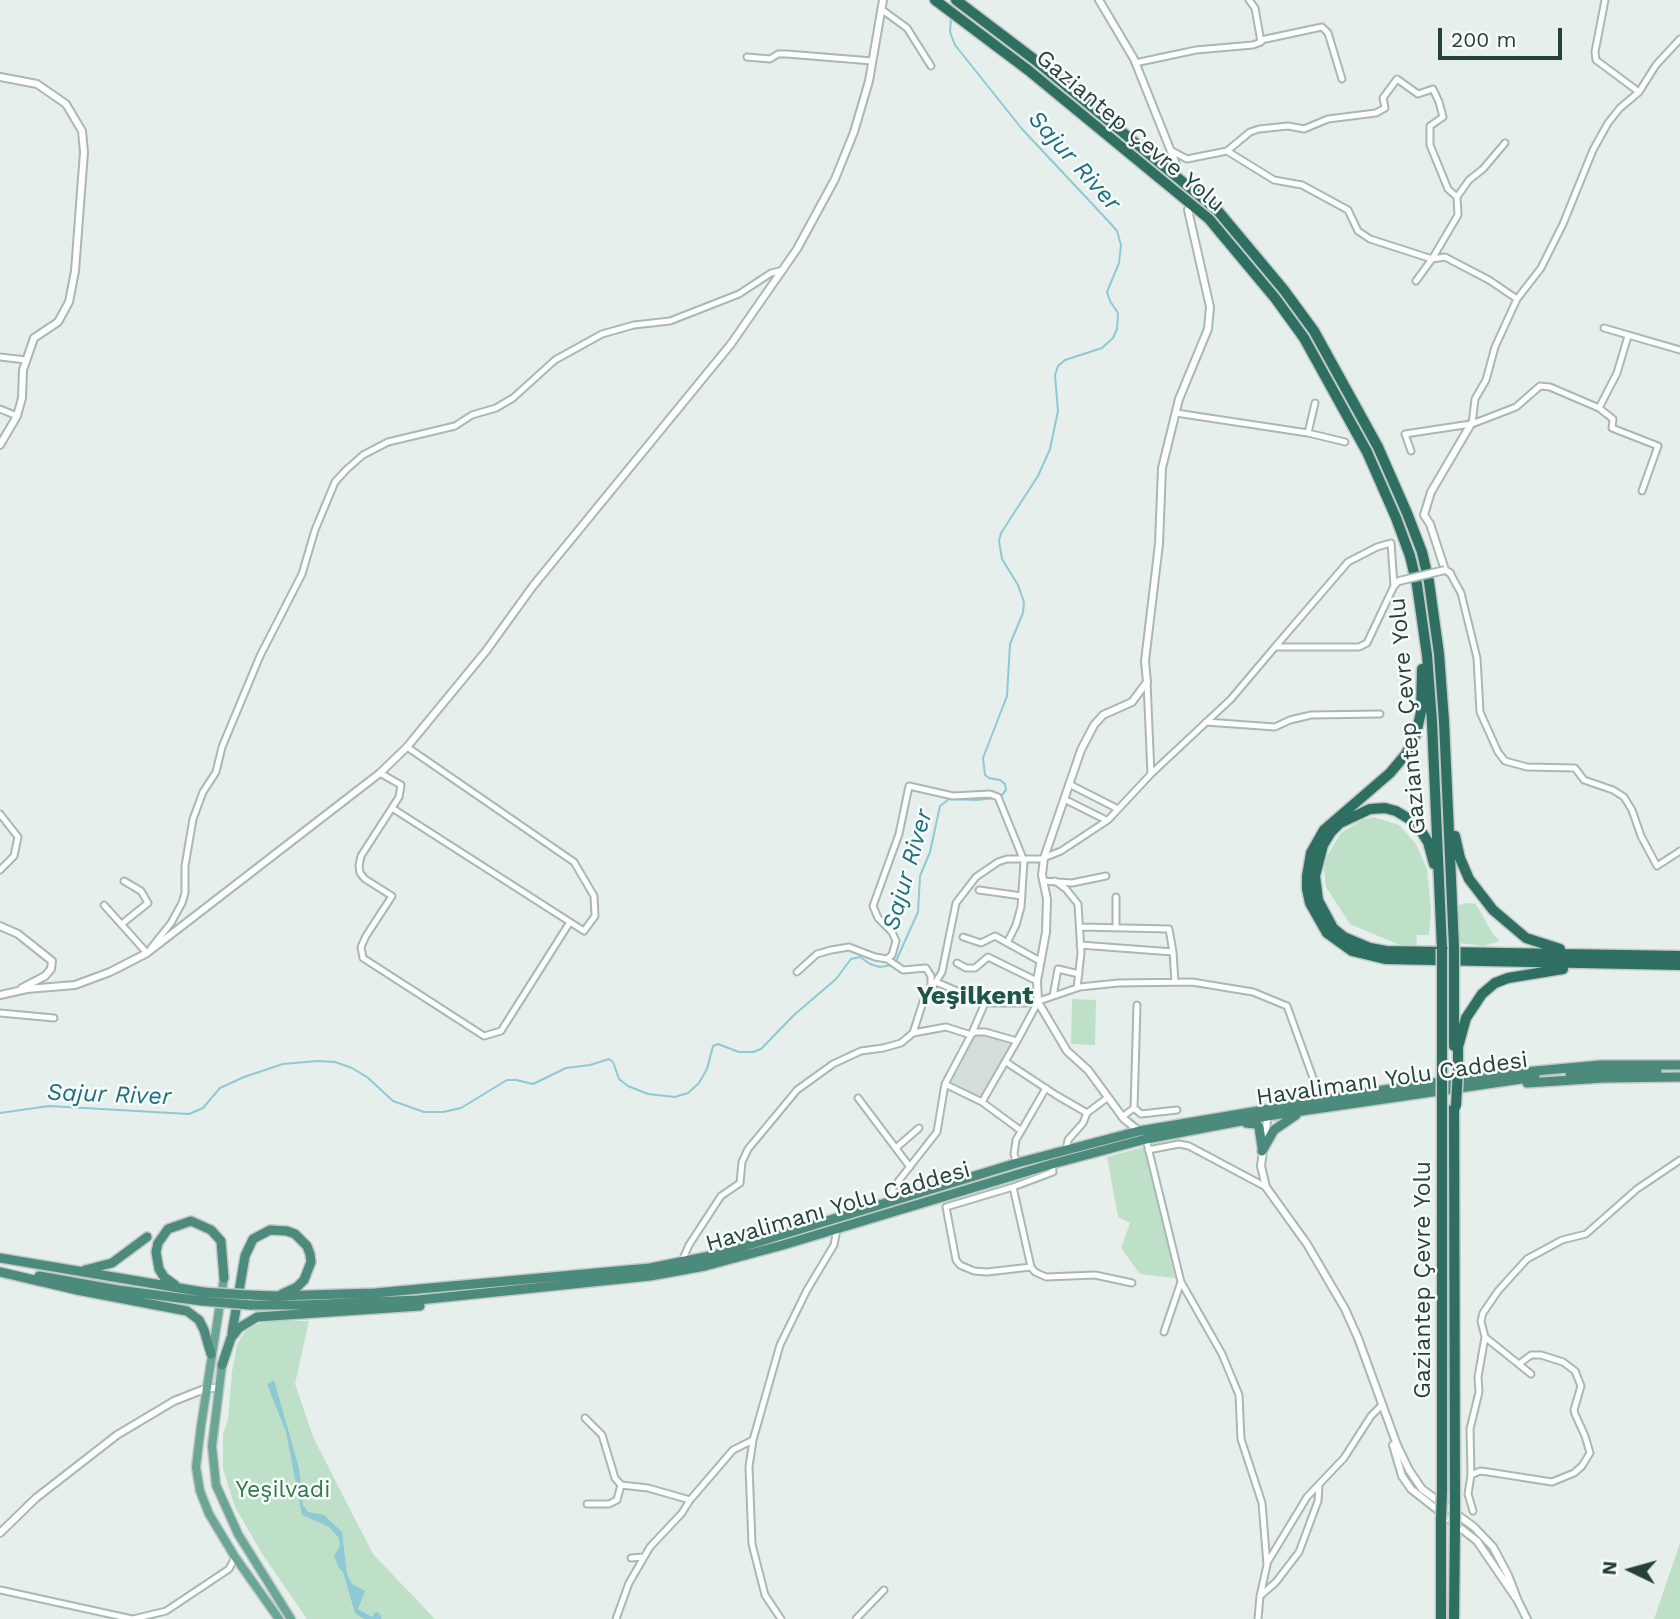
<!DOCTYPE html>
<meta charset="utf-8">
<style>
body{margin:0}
#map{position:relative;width:1680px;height:1619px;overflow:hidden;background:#e6efeb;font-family:"Work Sans",sans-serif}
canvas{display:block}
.north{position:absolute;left:1596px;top:1535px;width:70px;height:70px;-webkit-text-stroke:5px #f7fbf9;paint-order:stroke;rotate:275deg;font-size:19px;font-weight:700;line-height:28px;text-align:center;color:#24423a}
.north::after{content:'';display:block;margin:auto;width:24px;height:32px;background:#24423a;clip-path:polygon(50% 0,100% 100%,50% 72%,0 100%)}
.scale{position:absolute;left:1438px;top:28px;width:124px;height:32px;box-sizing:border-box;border:4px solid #24423a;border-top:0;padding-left:9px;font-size:21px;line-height:24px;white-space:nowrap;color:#24423a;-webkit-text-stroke:5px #f7fbf9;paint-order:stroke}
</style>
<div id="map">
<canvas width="1680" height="1619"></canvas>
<div class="north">N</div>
<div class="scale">200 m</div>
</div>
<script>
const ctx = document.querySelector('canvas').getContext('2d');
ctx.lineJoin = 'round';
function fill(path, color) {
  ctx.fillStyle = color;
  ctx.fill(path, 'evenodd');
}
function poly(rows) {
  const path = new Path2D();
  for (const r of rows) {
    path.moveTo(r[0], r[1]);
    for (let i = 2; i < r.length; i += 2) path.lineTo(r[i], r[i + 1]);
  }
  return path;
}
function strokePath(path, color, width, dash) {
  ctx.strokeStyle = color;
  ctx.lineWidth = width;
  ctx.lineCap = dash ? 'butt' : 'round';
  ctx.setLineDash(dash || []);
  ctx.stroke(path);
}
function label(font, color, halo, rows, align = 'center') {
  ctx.font = font + ' "Work Sans",sans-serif';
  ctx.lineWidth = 5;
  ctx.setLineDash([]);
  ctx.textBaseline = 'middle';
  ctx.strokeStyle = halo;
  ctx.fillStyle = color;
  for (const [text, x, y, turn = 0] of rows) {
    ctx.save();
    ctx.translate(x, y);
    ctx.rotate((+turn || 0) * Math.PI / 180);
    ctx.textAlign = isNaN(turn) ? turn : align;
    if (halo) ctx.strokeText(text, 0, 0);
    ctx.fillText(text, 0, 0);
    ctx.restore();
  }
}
const built = poly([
 [974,1035,988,1035,1011,1044,980,1097,951,1081]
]);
const green = poly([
 [1373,817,1399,825,1416,844,1427,869,1431,911,1429,935,1417,935,1416,948,1407,948,1350,924,1326,887,1324,869,1326,858,1341,833,1360,821],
 [1466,903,1476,904,1493,934,1500,941,1484,946,1459,943,1459,905],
 [1072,999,1096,1000,1095,1045,1071,1044],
 [1144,1147,1156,1187,1175,1278,1140,1274,1121,1248,1130,1223,1118,1217,1107,1157],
 [268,1321,309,1321,295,1384,314,1439,373,1554,435,1619,307,1619,263,1555,235,1507,223,1469,223,1434,228,1419,232,1372,237,1345,243,1334,253,1326],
 [1680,1543,1680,1619,1654,1619]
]);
const water = poly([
 [274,1380,299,1468,303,1505,308,1512,324,1515,342,1532,347,1574,352,1584,365,1591,358,1609,372,1617,376,1612,379,1613,382,1619,364,1619,355,1613,343,1572,339,1568,334,1556,340,1546,339,1538,329,1527,302,1515,286,1432,267,1384]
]);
const stream = poly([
 [951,19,950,32,955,45,1022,129,1111,224,1117,231,1121,245,1119,263,1107,292,1110,301,1118,313,1117,329,1113,338,1102,348,1065,360,1058,366,1055,375,1058,411,1050,449,1038,476,1001,533,999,541,1002,559,1018,585,1024,602,1023,613,1010,644,1007,696,983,758,985,775,989,778,1000,780,1005,784,1006,790,1001,796],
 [896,961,918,912,920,876,930,852,940,806,949,799,976,800,995,798],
 [0,1113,49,1106,189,1114,203,1108,220,1088,244,1077,283,1064,318,1061,335,1062,352,1068,367,1077,393,1101,424,1112,443,1112,461,1108,507,1080,516,1080,533,1084,566,1068,590,1065,609,1059,613,1062,619,1079,628,1086,648,1094,675,1097,688,1093,699,1083,707,1069,713,1046,718,1044,739,1052,753,1052,761,1049,794,1015,836,979,851,959,860,957,870,964,880,967,892,965]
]);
const minor = poly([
 [1605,0,1595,52,1596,60,1639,92],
 [881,9,907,28,931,66],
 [1261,40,1322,27,1328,33,1342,79],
 [747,57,770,59,778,54,787,54,872,61],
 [1135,63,1196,50,1253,45,1261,42,1255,8,1249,0],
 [1170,150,1187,159,1227,151,1250,132,1259,129,1288,126,1304,129,1328,119,1376,113,1385,108,1383,98,1397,79,1418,94,1433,89,1439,102,1443,117,1430,126,1430,145,1448,189,1457,197,1458,215,1432,259,1370,239,1358,231,1348,210,1302,185,1274,180,1227,151],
 [1457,197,1469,180,1483,169,1505,143],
 [1416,281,1432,259,1445,257,1489,280,1517,299],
 [1604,328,1680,350],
 [0,357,26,360],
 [1599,408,1617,373,1628,336],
 [0,409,17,416],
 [1176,413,1308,433,1345,442],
 [1308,433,1315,403],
 [1411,451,1405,434,1471,424],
 [1642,491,1658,446,1612,428,1613,419,1599,408,1550,387,1540,386,1516,407,1472,424,1475,399,1486,380,1495,347,1517,299,1541,268,1563,224,1593,150,1608,123,1620,108,1639,92,1656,65,1680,39],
 [1450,573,1461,593,1477,658,1480,712,1498,752,1505,761,1527,767,1575,768,1584,780,1613,790,1624,797,1632,810,1641,836,1657,866,1680,851],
 [1275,647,1348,562,1377,547,1391,543,1394,586],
 [1206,722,1275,727,1290,720,1311,715,1380,714],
 [380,773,401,785,399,797,361,856,359,866,360,873,365,879,392,896,366,936,361,947,363,958,484,1036,501,1031,570,922],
 [1152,773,1231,699,1275,647,1359,647,1367,643,1394,586,1399,581],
 [1069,784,1118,809],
 [1064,799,1106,820],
 [392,808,584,931,595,916,594,896,574,862,407,747],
 [0,814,18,837,14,856,0,870],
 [1043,881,1072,883,1106,876],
 [1055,881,1066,889,1078,904,1081,953,1077,988],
 [979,890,1022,896],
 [1116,897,1116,928],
 [104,905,147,953],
 [123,923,148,903,141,891,124,881],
 [1081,927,1169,929,1173,952,1175,982],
 [963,937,981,943,995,936,1040,961],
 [1080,945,1173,952],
 [151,948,171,923,182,903,185,893,185,866,193,819,203,792,216,772,222,747,260,656,302,574,315,530,335,482,346,470,363,455,388,442,455,426,472,415,496,408,513,398,555,360,602,334,634,325,670,321,739,294,771,273,783,270],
 [887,959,903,970,926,968,931,976,931,988],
 [957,963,966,968,975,968,988,957,1037,981],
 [797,972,817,954,831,950,849,947,875,957,887,959,892,955,896,941,892,932,878,918,873,906,899,834,909,786,953,796,990,794,998,797,1024,861,1021,907,1016,925,1007,943],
 [936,982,985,1003,1033,1003,1080,987,1118,983,1192,982,1253,992,1287,1006,1321,1100],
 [1053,996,1058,969,1079,974],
 [0,1013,54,1018],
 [913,1033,923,1002,942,972,956,903,976,877,998,862,1007,859,1041,859,1061,851,1108,820,1151,774,1147,682],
 [1006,1062,1056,1095,1087,1113],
 [945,1084,982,1102,1020,1130],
 [858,1098,910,1167],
 [982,1102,1017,1041,1038,1002],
 [1134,1108,1141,1114,1177,1110],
 [1122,1117,1134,1108,1137,1005],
 [1146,1139,1181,1282,1222,1354,1239,1395,1241,1439,1262,1503,1267,1565,1260,1596,1258,1619],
 [896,1148,919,1128],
 [1066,1150,1068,1140,1083,1123,1087,1113,1107,1098],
 [1148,1150,1179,1144,1189,1146,1266,1187],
 [1017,1163,1014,1154,1016,1140,1046,1088],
 [1013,1187,1031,1267,1035,1272,1046,1277,1095,1275,1132,1283],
 [890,1203,893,1188,937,1132,945,1084,971,1035,975,1032,985,1032,1017,1041],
 [682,1261,689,1245,721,1196,740,1183,742,1162,748,1149,797,1090,833,1064,861,1051,883,1048,901,1043,913,1033,946,1027,971,1035,985,1003],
 [1031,1267,987,1272,974,1271,960,1265,956,1260,946,1207,1013,1187,1053,1172,1052,1164],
 [1164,1332,1181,1282],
 [1485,1337,1531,1374],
 [585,1418,602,1435,615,1478,621,1485,648,1488,690,1500],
 [1471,1475,1480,1471,1488,1472,1552,1482,1574,1473,1582,1466,1590,1453,1585,1436,1575,1414,1574,1410,1581,1386,1575,1371,1563,1362,1541,1355,1531,1355,1519,1364],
 [587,1504,609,1504,617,1500,621,1485],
 [1473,1511,1468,1494,1471,1475,1470,1429,1479,1392,1478,1377,1485,1337,1481,1321,1483,1313,1498,1291,1527,1259,1562,1240,1586,1234,1637,1189,1680,1160],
 [631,1558,644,1557],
 [1267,1563,1307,1497,1344,1458,1371,1416,1382,1405],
 [0,1590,132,1619],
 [1260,1596,1276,1582,1299,1552,1318,1501,1319,1486],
 [133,1619,166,1611,229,1569,235,1557],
 [616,1619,629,1583,650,1547,682,1513,690,1500,733,1450,753,1440],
 [781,1619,765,1595,752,1544,749,1467,753,1440,780,1345,807,1290,834,1245,837,1229],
 [856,1619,884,1590]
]);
const tertiary = poly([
 [1099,0,1134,59,1176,164],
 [0,77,37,84,66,104,82,131,84,152,75,271,69,302,58,322,34,338,23,370,22,398,17,416,0,445],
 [1450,573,1445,570,1430,524,1424,515,1431,492,1471,424],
 [0,926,18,934,52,961,51,969,45,976,22,988],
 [0,995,27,989,75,985,110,972,147,953,380,773,407,747,486,651,533,586,731,344,797,249,835,179,854,132,869,81,883,0],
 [1268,1114,1261,1166,1266,1187,1307,1244,1345,1309,1358,1338,1397,1445,1409,1470,1422,1489,1474,1527,1493,1547,1508,1575,1518,1601],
 [1139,1131,1124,1119,1088,1070,1067,1051,1038,1002,1037,981,1046,932,1047,899,1042,875,1044,858,1081,750,1094,725,1103,715,1132,702,1147,682,1145,661,1159,544,1162,468,1179,399,1208,329,1210,307,1188,210],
 [1393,1445,1402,1476,1411,1489,1477,1541,1518,1601,1527,1619],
 [0,1533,36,1498,117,1435,174,1401,207,1388,219,1388]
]);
const primary = poly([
 [224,1278,201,1426,196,1467,200,1491,209,1514,235,1557,279,1619],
 [222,1365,212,1446,216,1485,238,1534,291,1619]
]);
const trunk = poly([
 [1570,1074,1657,1071],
 [1527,1083,1603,1078,1680,1077],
 [1246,1123,1256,1124,1259,1127,1262,1147],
 [1262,1151,1274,1130,1296,1115],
 [0,1258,203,1292],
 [85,1270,112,1263,147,1237],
 [0,1272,77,1290,187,1311,199,1320,204,1330,211,1354],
 [39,1276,118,1290,202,1301],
 [175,1285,164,1277,159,1269,156,1252,158,1243,168,1229,191,1221,211,1230,221,1241,224,1278],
 [247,1295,277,1296,375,1293,650,1268,715,1255,1017,1163,1139,1131,1383,1090,1493,1075,1600,1065,1680,1065],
 [250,1305,303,1305,418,1300,650,1276,705,1266,783,1245,1052,1164,1146,1139,1267,1116,1535,1077],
 [232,1333,245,1256,253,1239,270,1230,287,1231,295,1234,307,1246,310,1254,311,1262,304,1280,297,1287,282,1294],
 [222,1365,231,1338,239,1328,257,1317,420,1306]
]);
const motorway = poly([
 [935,0,1028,70,1209,219,1275,298,1304,338,1367,452,1396,518,1410,556,1417,585,1427,655,1432,722,1442,949],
 [956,0,1035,60,1218,211,1284,290,1314,331,1378,447,1407,513,1422,552,1429,582,1439,654,1444,721,1454,947],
 [1422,669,1421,712,1416,734,1406,754,1390,773,1324,830,1311,853,1307,876,1307,889,1310,903,1327,933,1352,951,1385,959,1680,965],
 [1455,836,1460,858,1469,879,1493,910,1526,938,1560,949],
 [1434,864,1428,842,1416,823,1396,811,1385,808,1370,809,1340,823,1331,832,1323,845,1315,876,1318,900,1333,928,1344,937,1370,948,1386,951,1680,956],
 [1442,971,1442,1070],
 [1454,1046,1454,972],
 [1458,1069,1458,1047,1466,1018,1482,994,1495,983,1508,978,1563,969],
 [1454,1107,1455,1500],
 [1442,1491,1442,1107],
 [1441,1619,1441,1520],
 [1454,1619,1455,1528]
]);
const tertiaryBridge = poly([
 [1399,581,1445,570]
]);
const trunkBridge = poly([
 [203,1292,247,1295],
 [202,1301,250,1305]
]);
const motorwayBridge = poly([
 [1454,947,1454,972],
 [1442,949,1442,971],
 [1456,1106,1458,1069],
 [1442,1107,1442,1070],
 [1455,1500,1455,1528],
 [1441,1520,1442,1491]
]);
const streetNames = [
 ["Gaziantep Çevre Yolu",1130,131,40],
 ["Gaziantep Çevre Yolu",1408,716,-95],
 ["Havalimanı Yolu Caddesi",1392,1079,-8],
 ["Havalimanı Yolu Caddesi",838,1207,-16],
 ["Gaziantep Çevre Yolu",1423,1280,-90]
];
const parkNames = [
 ["Yeşilvadi",283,1490]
];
const waterNames = [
 ["Sajur River",1074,161,48],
 ["Sajur River",908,870,-74],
 ["Sajur River",109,1095,2]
];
const quarterNames = [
 ["Yeşilkent",975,996]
];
fill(built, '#d4dfda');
fill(green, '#bfe0c8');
fill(water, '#8ec9d4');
strokePath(stream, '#8ec9d4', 2);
strokePath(minor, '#a8b8b2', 9);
strokePath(tertiary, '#a8b8b2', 10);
strokePath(primary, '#c2cac8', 11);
strokePath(trunk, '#c2cac8', 12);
strokePath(motorway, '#c2cac8', 13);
strokePath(minor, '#fff', 5);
strokePath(tertiary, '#fff', 6);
strokePath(primary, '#6aa596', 8);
strokePath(trunk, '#4c8a7c', 9);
strokePath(motorway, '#2f6f62', 10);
strokePath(tertiaryBridge, '#a8b8b2', 10, []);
strokePath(trunkBridge, '#c2cac8', 12, []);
strokePath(motorwayBridge, '#c2cac8', 13, []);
strokePath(tertiaryBridge, '#fff', 6);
strokePath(trunkBridge, '#4c8a7c', 9);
strokePath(motorwayBridge, '#2f6f62', 10);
label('23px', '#24423a', '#f7fbf9', streetNames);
label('23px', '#2d7a4b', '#f7fbf9', parkNames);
label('italic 24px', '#1c6f80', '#f7fbf9', waterNames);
label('bold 26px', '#1f5548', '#f7fbf9', quarterNames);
</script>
